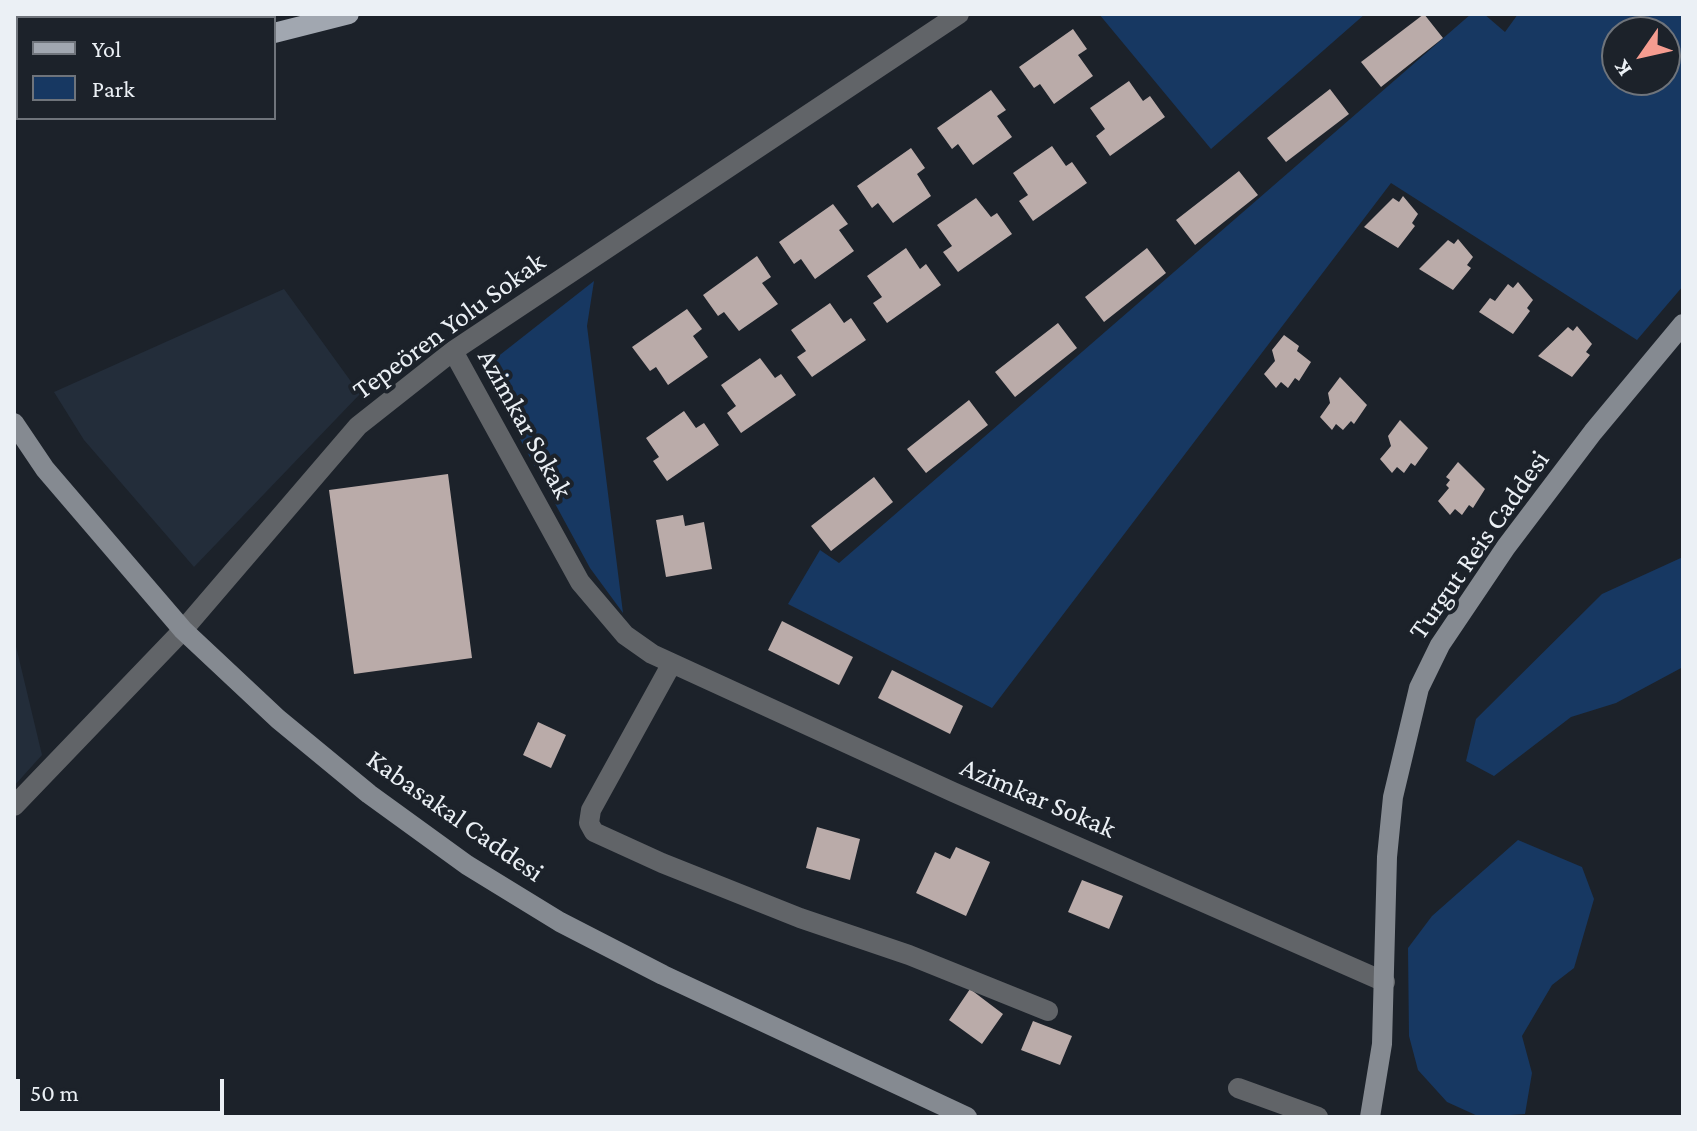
<!DOCTYPE html>
<meta charset="utf-8">
<style>
body{margin:0}
#map{position:relative;width:1697px;height:1131px;overflow:hidden;background:#1c222a;font-family:"Crimson Pro",serif}
canvas{display:block}
.frame{position:absolute;inset:0;border:16px solid #ebf0f5;pointer-events:none}
.legend{position:absolute;left:16px;top:16px;width:260px;height:104px;box-sizing:border-box;background:#1c222a;border:2px solid #6f747b;margin:0;padding:10px 14px;list-style:none;font-size:24px;color:#ebf0f5}
.legend li{display:flex;align-items:center;gap:16px;height:40px}
.legend b{width:40px;border:2px solid #6f747b}
.north{position:absolute;left:1601px;top:16px;width:80px;height:80px;box-sizing:border-box;background:#1c222a;border:2px solid #6f747b;border-radius:50%;rotate:236deg;font-size:22px;font-weight:700;line-height:32px;text-align:center;color:#ebf0f5}
.north::after{content:'';display:block;margin:auto;width:28px;height:36px;background:#f59c90;clip-path:polygon(50% 0,100% 100%,50% 72%,0 100%)}
.scale{position:absolute;left:16px;top:1079px;width:208px;height:36px;box-sizing:border-box;border:4px solid #ebf0f5;border-top:0;padding-left:10px;font-size:24px;line-height:28px;white-space:nowrap;color:#ebf0f5;-webkit-text-stroke:6px #1c222a;paint-order:stroke}
</style>
<div id="map">
<canvas width="1697" height="1131"></canvas>
<div class="frame"></div>
<ul class="legend">
<li><b style="height:10px;background:#a1a7b0"></b>Yol</li>
<li><b style="height:22px;background:#173862"></b>Park</li>
</ul>
<div class="north">K</div>
<div class="scale">50 m</div>
</div>
<script>
const ctx = document.querySelector('canvas').getContext('2d');
ctx.lineJoin = 'round';
function fill(path, color) {
  ctx.fillStyle = color;
  ctx.fill(path, 'evenodd');
}
function poly(rows) {
  const path = new Path2D();
  for (const r of rows) {
    path.moveTo(r[0], r[1]);
    for (let i = 2; i < r.length; i += 2) path.lineTo(r[i], r[i + 1]);
  }
  return path;
}
function strokePath(path, color, width, dash) {
  ctx.strokeStyle = color;
  ctx.lineWidth = width;
  ctx.lineCap = dash ? 'butt' : 'round';
  ctx.setLineDash(dash || []);
  ctx.stroke(path);
}
function label(font, color, halo, rows, align = 'center') {
  ctx.font = font + ' "Crimson Pro",serif';
  ctx.lineWidth = 8;
  ctx.setLineDash([]);
  ctx.textBaseline = 'middle';
  ctx.strokeStyle = halo;
  ctx.fillStyle = color;
  for (const [text, x, y, turn = 0] of rows) {
    ctx.save();
    ctx.translate(x, y);
    ctx.rotate((+turn || 0) * Math.PI / 180);
    ctx.textAlign = isNaN(turn) ? turn : align;
    if (halo) ctx.strokeText(text, 0, 0);
    ctx.fillText(text, 0, 0);
    ctx.restore();
  }
}
const built = poly([
 [284,289,360,394,194,567,84,440,54,392],
 [14,638,42,755,14,786]
]);
const green = poly([
 [1099,14,1365,14,1211,149],
 [1471,14,1484,14,1505,32,1518,14,1683,14,1683,286,1637,340,1391,183,992,708,788,604,820,550,839,563],
 [1665,32,1665,80,1617,80,1617,32],
 [594,281,587,326,623,613,590,568,482,369],
 [1683,557,1683,667,1616,703,1571,717,1494,776,1466,761,1476,719,1602,594],
 [1518,840,1582,867,1594,899,1574,968,1552,985,1522,1036,1532,1073,1525,1114,1480,1117,1447,1102,1418,1070,1409,1036,1408,948,1432,916]
]);
const building = poly([
 [1424,14,1443,38,1381,87,1361,62],
 [1073,29,1087,49,1078,55,1093,76,1054,104,1040,84,1034,88,1019,67],
 [1129,81,1143,101,1150,96,1165,117,1110,156,1096,136,1105,129,1090,108],
 [1330,89,1349,114,1286,162,1267,138],
 [991,90,1006,110,997,116,1012,137,973,165,958,144,952,149,937,128],
 [1052,146,1066,166,1072,162,1087,183,1033,221,1019,201,1028,195,1013,173],
 [911,148,925,168,917,174,931,196,893,223,878,203,872,208,857,186],
 [1239,171,1258,195,1195,245,1176,220],
 [1403,196,1418,214,1412,223,1415,226,1398,248,1364,227,1393,198,1399,202],
 [976,198,991,217,997,213,1012,234,958,272,943,252,952,246,937,225],
 [833,204,848,224,839,230,854,251,815,279,801,259,794,264,779,242],
 [1458,239,1473,257,1467,265,1471,268,1453,290,1419,269,1448,240,1454,244],
 [906,248,920,269,926,264,941,285,887,323,873,303,882,297,867,276],
 [1147,248,1166,273,1104,322,1085,297],
 [757,256,771,277,762,283,778,304,739,331,724,312,718,316,703,295],
 [1518,282,1533,300,1527,308,1530,311,1513,334,1479,312,1490,298,1495,301,1508,284,1513,288],
 [830,303,844,323,851,318,866,340,812,377,797,357,806,351,791,330],
 [687,309,702,329,693,336,708,357,668,385,656,367,650,371,632,347],
 [1058,323,1077,348,1015,397,995,372],
 [1577,326,1592,344,1586,352,1590,355,1572,377,1538,356,1568,327,1573,331],
 [1284,335,1299,346,1297,351,1311,362,1299,381,1295,378,1288,388,1281,382,1276,388,1264,374,1275,361,1272,350],
 [760,358,775,378,781,374,796,395,741,433,727,413,736,406,721,385],
 [1340,377,1367,405,1354,424,1351,421,1343,430,1336,424,1332,430,1320,417,1330,403,1328,393],
 [969,400,988,425,926,473,907,449],
 [684,411,696,428,704,423,719,445,667,481,653,461,659,457,646,438],
 [1400,420,1428,448,1415,466,1411,463,1404,473,1397,467,1392,473,1380,459,1391,446,1388,436],
 [1458,462,1485,489,1473,508,1469,505,1462,515,1455,509,1450,515,1438,501,1449,488,1446,485,1450,480,1446,477],
 [448,474,472,658,354,674,329,490],
 [874,477,893,502,831,551,811,526],
 [683,515,685,526,704,522,712,569,666,577,656,520],
 [782,621,853,657,839,685,768,650],
 [892,670,963,706,950,734,878,698],
 [538,722,566,735,551,768,523,755],
 [817,827,860,839,850,880,806,868],
 [956,847,990,862,966,916,916,893,935,852,950,859],
 [1082,880,1123,896,1109,929,1068,912],
 [970,989,1003,1014,982,1044,949,1020],
 [1033,1021,1072,1036,1060,1065,1021,1050]
]);
const street = poly([
 [453,351,580,582,625,635,652,654,953,792,1385,982],
 [671,665,591,810,589,823,594,832,662,863,800,918,909,955,1048,1011],
 [14,806,183,630,358,426,453,351,959,14],
 [1238,1088,1318,1117]
]);
const secondary = poly([
 [14,423,45,469,183,630,278,719,369,794,467,865,560,922,663,975,967,1117],
 [1370,1117,1382,1044,1387,857,1393,797,1419,688,1440,645,1506,547,1593,432,1683,324]
]);
const primary = poly([
 [274,33,349,14],
 [14,97,18,96]
]);
const streetNames = [
 ["Tepeören Yolu Sokak",449,326,-36],
 ["Azimkar Sokak",525,424,61],
 ["Turgut Reis Caddesi",1479,545,-55],
 ["Azimkar Sokak",1038,798,23],
 ["Kabasakal Caddesi",455,816,35]
];
fill(built, '#232d3a');
fill(green, '#173862');
fill(building, '#baaba9');
strokePath(street, '#616468', 20);
strokePath(secondary, '#858a91', 20);
strokePath(primary, '#a1a7b0', 20);
label('28px', '#ebf0f5', '#1c222a', streetNames);
</script>
